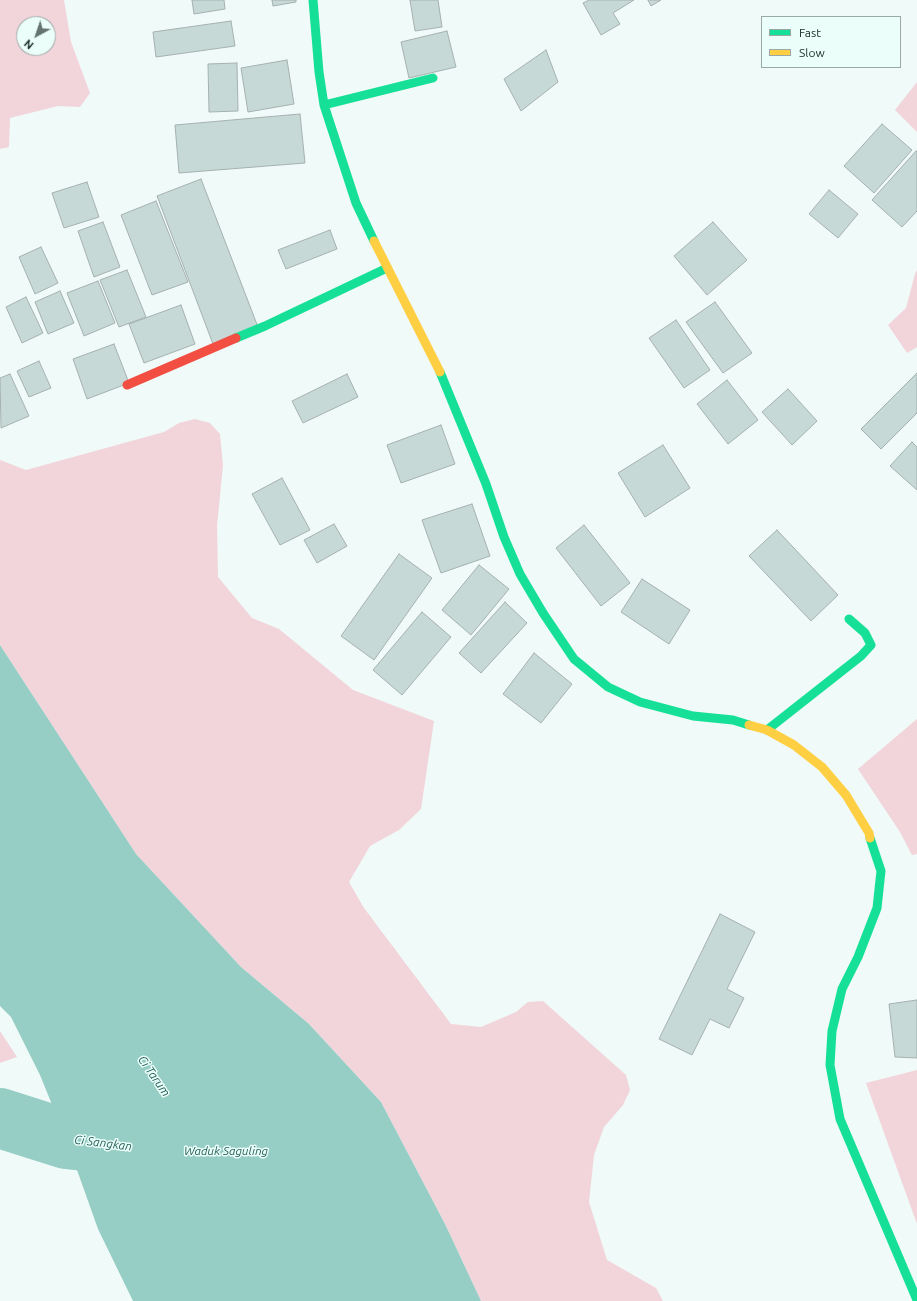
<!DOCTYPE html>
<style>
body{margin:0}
#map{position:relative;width:917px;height:1301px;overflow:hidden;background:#f0faf8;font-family:Ubuntu,sans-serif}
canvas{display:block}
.legend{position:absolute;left:761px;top:16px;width:140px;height:52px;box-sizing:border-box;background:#ecfefa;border:1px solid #98a9a6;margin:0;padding:5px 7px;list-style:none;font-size:12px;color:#192a27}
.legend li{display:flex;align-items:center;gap:8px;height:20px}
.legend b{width:20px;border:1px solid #98a9a6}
.north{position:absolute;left:16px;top:16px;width:40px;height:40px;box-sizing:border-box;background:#ecfefa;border:1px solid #98a9a6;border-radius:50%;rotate:220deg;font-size:11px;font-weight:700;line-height:16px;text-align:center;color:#192a27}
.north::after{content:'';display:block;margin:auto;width:14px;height:18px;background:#647370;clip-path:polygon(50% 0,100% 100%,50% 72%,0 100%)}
</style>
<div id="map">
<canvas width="917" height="1301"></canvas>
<ul class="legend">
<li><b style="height:5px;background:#16e098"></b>Fast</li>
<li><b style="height:5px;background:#ffcf43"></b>Slow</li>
</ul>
<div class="north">N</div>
</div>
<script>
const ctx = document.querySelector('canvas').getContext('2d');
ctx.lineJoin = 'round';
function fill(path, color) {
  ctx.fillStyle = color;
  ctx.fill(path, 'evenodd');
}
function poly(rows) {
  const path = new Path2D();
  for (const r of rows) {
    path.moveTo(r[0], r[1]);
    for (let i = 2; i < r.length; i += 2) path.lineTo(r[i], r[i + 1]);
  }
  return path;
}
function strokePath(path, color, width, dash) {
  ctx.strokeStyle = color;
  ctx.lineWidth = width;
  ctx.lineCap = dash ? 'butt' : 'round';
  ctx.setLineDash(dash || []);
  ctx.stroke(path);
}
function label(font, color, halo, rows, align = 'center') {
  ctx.font = font + ' Ubuntu,sans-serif';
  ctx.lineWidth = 3;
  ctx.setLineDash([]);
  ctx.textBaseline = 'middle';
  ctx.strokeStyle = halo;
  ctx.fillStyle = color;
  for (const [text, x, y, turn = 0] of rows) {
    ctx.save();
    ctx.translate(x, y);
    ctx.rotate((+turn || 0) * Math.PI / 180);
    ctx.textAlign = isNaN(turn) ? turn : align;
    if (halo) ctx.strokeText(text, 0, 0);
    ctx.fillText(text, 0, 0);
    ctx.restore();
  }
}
const green = poly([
 [0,0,64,0,71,42,90,93,80,107,58,106,10,118,9,147,0,149],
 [24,24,48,24,48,48,24,48],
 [917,82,917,132,895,110],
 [917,270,917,347,907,353,888,325,906,308,915,274],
 [195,419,210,423,220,434,223,465,217,526,218,577,252,618,279,629,353,690,434,721,421,809,399,830,370,846,349,882,364,908,451,1024,481,1027,516,1012,528,1002,543,1001,626,1075,630,1090,623,1105,604,1127,594,1155,589,1202,607,1260,656,1288,663,1301,481,1301,445,1224,381,1102,309,1024,241,967,136,854,0,645,0,460,26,470,164,432,179,423],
 [917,719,917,854,912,855,900,832,858,769],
 [0,1031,17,1057,0,1063],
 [917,1070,917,1224,866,1083]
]);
const water = poly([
 [0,645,136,854,241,967,309,1024,381,1102,445,1224,481,1301,133,1301,98,1229,66,1139,40,1075,11,1017,0,1006]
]);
const river = poly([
 [0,1118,66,1139,148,1148]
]);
const building = poly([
 [192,0,224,0,225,9,194,14,192,0],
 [272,0,296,0,296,2,273,6,272,0],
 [410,0,438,0,442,27,415,31,410,0],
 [589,0,634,0,613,13,620,24,601,35,583,3,589,0],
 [648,0,661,0,651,6,648,0],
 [231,21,235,46,156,57,153,32,231,21],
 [447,31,456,67,409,78,401,42,447,31],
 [546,50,558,82,521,111,504,79,546,50],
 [287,60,294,104,248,112,241,68,287,60],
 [237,63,238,111,209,112,208,64,237,63],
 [300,114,305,163,179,173,175,125,300,114],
 [882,124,912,150,874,193,844,166,882,124],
 [916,151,917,152,917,211,902,227,872,200,916,151],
 [201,179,258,327,213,344,157,196,201,179],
 [87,182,99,217,64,228,52,193,87,182],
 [829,190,858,214,838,238,809,214,829,190],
 [156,201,188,282,152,295,121,215,156,201],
 [103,222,120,267,94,277,78,231,103,222],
 [713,222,747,260,707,295,674,256,713,222],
 [330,230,337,249,286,269,278,250,330,230],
 [41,247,58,283,35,294,19,257,41,247],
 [127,270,146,317,119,327,100,280,127,270],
 [98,281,115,323,84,336,67,293,98,281],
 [60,291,74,323,48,334,35,302,60,291],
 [26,297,43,333,22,343,6,307,26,297],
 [715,302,752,353,723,373,686,322,715,302],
 [181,305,195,344,144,363,129,324,181,305],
 [676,320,710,370,684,388,649,338,676,320],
 [114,344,129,383,87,399,73,359,114,344],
 [39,361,51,388,29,397,17,371,39,361],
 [917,373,917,413,881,449,861,429,917,373],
 [10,374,29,416,1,428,0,378,10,374],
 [347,374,358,397,303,423,292,401,347,374],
 [727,380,758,420,728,444,697,404,727,380],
 [788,389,817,421,792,445,762,412,788,389],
 [441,425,455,464,401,483,387,445,441,425],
 [912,442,917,447,917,490,890,466,912,442],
 [663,445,690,488,645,517,618,473,663,445],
 [282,478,310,530,280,545,252,494,282,478],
 [472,504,490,556,441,573,422,520,472,504],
 [334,524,347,546,317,563,304,540,334,524],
 [584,525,630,583,601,606,556,548,584,525],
 [777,530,838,595,811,621,749,556,777,530],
 [399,554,432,578,374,660,341,636,399,554],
 [479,565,509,589,471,635,442,610,479,565],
 [642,579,690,610,669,644,621,612,642,579],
 [505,602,527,623,481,673,459,653,505,602],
 [422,612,451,637,402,695,373,670,422,612],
 [534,653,572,684,541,723,503,694,534,653],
 [720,914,755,932,727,989,744,998,729,1028,710,1019,692,1055,659,1039,720,914],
 [917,1000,917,1058,895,1057,889,1004,917,1000]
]);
const fast = poly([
 [313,0,319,72,324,105,356,203,374,241],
 [324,105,433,78],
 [236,338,265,326,387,268],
 [440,372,486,484,504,537,520,574,543,613,574,659,608,687,640,702,693,716,733,720,749,725],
 [767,730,861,656,871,645,865,633,849,619],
 [870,838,881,871,877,908,858,957,842,989,832,1031,830,1065,840,1119,917,1300]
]);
const slow = poly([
 [374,241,440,372],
 [749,725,767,730,794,745,822,767,846,795,869,833,870,838]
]);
const jam = poly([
 [127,385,236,338]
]);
const waterNames = [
 ["Ci Tarum",154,1076,55],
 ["Ci Sangkan",103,1143,7],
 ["Waduk Saguling",226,1151]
];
fill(green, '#f2d4db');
fill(water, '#96cdc4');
strokePath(river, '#96cdc4', 60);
fill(building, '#c6d9d6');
strokePath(building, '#a5b1af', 1);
strokePath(fast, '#16e098', 9);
strokePath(slow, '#ffcf43', 9);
strokePath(jam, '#f24e42', 9);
label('italic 12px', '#25625a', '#ecfefa', waterNames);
</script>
